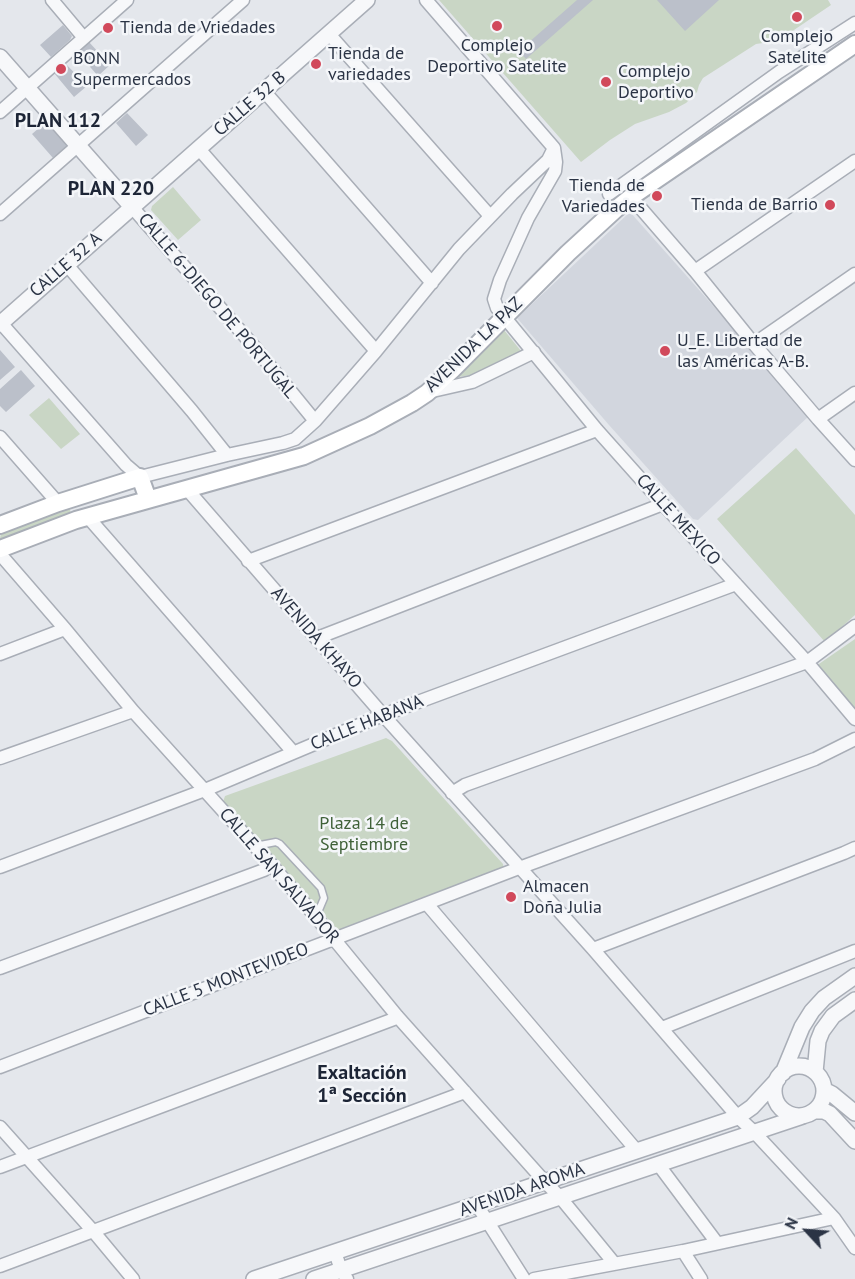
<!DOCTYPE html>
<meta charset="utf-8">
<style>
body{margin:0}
#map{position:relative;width:855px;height:1279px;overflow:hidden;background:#e4e7ec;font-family:"PT Sans",sans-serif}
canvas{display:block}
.north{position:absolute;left:777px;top:1201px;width:60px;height:60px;-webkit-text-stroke:4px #f4f6f9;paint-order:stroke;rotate:296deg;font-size:16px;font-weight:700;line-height:24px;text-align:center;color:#2b3445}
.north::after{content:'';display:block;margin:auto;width:21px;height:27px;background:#2b3445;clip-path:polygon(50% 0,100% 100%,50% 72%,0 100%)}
</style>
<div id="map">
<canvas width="855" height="1279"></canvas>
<div class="north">N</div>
</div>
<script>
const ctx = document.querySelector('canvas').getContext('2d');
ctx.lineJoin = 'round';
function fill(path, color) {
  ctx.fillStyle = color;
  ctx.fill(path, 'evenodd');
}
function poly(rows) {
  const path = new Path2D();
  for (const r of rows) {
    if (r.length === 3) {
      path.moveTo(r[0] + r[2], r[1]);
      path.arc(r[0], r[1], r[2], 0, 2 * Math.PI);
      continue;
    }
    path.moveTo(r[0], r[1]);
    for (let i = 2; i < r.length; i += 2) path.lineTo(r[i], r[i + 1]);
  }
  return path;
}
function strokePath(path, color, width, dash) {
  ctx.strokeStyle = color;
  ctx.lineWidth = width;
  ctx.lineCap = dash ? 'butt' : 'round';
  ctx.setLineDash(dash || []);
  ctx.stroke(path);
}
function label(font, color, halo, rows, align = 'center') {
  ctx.font = font + ' "PT Sans",sans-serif';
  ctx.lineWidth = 5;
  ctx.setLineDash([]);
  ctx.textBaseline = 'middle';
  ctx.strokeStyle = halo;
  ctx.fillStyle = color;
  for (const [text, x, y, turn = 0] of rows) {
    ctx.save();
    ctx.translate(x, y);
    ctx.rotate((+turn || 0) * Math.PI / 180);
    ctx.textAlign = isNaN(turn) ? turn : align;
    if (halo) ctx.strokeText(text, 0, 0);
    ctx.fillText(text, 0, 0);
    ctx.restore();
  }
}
const built = poly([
 [630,212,810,415,698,520,693,519,609,425,517,318]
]);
const green = poly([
 [439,0,828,0,831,5,791,32,783,40,756,44,703,78,699,85,697,92,686,103,669,112,635,124,610,140,581,162],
 [173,187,201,220,178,240,151,210,152,206],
 [504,330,521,351,493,364,477,374,452,378],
 [49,398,80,434,61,449,29,415],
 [796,448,855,515,855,615,825,642,717,519],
 [69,507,71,513,3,539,0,538,1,534],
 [855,639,855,712,816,666],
 [386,738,392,741,503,864,504,871,342,932,334,926,223,802,225,796]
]);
const building = poly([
 [577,0,593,0,526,59,519,51],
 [657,0,719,0,685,31],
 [63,25,72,36,70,40,51,57,40,45],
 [89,42,110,65,98,76,77,52],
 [65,63,87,86,74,97,54,73],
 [127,113,148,135,136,146,116,123],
 [47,121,66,144,66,147,53,158,32,134],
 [0,350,15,367,0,380],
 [21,370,35,386,6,412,0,406,0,389]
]);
const service = poly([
 [255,846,276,842,280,844,321,888,324,898,316,917]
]);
const minor = poly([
 [52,0,84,38],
 [426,0,554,148],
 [329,34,490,216],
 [264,91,432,283],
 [0,112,127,0],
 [554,148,556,162,555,171,528,218,500,280,494,299,497,308,597,430,663,504,807,662,855,719],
 [199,149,376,351],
 [609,194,779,72,855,23],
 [631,197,695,271,754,344,818,419,855,460],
 [132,207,257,350,315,421],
 [0,214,243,0],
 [67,265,192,411,227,455],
 [695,271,855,161],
 [1,323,126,465,140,477,227,455,283,443,295,439,315,421,376,351,459,249,512,194,548,160,554,148],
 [754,344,855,274],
 [428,392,472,382,534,352],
 [818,419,855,393],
 [0,437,58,503],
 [186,488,383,715,593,949,738,1117,754,1132,834,1218,855,1248],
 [87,516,293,752],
 [0,554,65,629,133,711,271,864,316,917,397,1016,545,1182,560,1197,614,1263],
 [248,561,597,430],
 [317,638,663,504],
 [0,654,65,629],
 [0,758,133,711],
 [452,793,465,785,807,662,855,626],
 [0,867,205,790,383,715,736,584],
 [427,904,637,1151],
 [593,949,844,853,855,848],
 [0,968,264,870,271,864],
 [662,1028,855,951],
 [0,1067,519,868,815,759,855,739],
 [0,1127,93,1231,133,1279],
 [658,1164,717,1243],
 [0,1167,394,1019,397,1016],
 [477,1205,524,1279],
 [683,1251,701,1279],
 [335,1252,341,1270,347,1279],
 [0,1266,465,1092],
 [534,1279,683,1251,834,1218]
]);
const tertiary = poly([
 [0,57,132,207],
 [0,324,367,0],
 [799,1091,25],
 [815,1072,818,1041,822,1031,833,1016,855,1000],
 [783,1073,802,1027,812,1011,824,998,855,976],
 [824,1090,832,1094,855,1113],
 [814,1111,824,1111,830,1114,855,1141],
 [254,1279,738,1117,752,1107,778,1079],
 [314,1279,803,1116]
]);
const secondary = poly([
 [0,525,58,503,140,477,148,499],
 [0,549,76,520,304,456,370,426,412,403,427,393,452,370,568,253,616,209,631,197,855,44]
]);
const markers = [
 [797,17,6,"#d1495b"],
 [497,26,6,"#d1495b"],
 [108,28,6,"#d1495b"],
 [316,64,6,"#d1495b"],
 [61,69,6,"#d1495b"],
 [606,82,6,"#d1495b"],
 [657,196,6,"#d1495b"],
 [830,205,6,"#d1495b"],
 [665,351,6,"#d1495b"],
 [511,897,6,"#d1495b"]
];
const poiNames = [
 ["Tienda de Vriedades",120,28],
 ["Complejo",797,37,"center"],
 ["Satelite",797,58,"center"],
 ["Complejo",497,46,"center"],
 ["Deportivo Satelite",497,67,"center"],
 ["Tienda de",328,54],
 ["variedades",328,75],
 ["BONN",73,59],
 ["Supermercados",73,80],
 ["Complejo",618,72],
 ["Deportivo",618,93],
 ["Tienda de",645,186,"right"],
 ["Variedades",645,207,"right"],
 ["Tienda de Barrio",818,205,"right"],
 ["U_E. Libertad de",677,341],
 ["las Américas A-B.",677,362],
 ["Almacen",523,887],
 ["Doña Julia",523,908]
];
const streetNames = [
 ["CALLE 32 B",250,104,-41],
 ["CALLE 32 A",66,265,-41],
 ["CALLE 6-DIEGO DE PORTUGAL",217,306,50],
 ["AVENIDA LA PAZ",474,345,-44],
 ["CALLE MEXICO",678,520,48],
 ["AVENIDA KHAYO",316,638,49],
 ["CALLE HABANA",367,723,-22],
 ["CALLE SAN SALVADOR",279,876,49],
 ["CALLE 5 MONTEVIDEO",226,980,-21],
 ["AVENIDA AROMA",522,1190,-19]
];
const parkNames = [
 ["Plaza 14 de",364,824],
 ["Septiembre",364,845]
];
const neighbourhoodNames = [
 ["PLAN 112",58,121],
 ["PLAN 220",111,189],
 ["Exaltación",362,1073],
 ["1ª Sección",362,1096]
];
fill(built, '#d2d6de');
fill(green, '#c9d6c5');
fill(building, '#bbc0ca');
strokePath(service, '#a9aeb7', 9);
strokePath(minor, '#a9aeb7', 15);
strokePath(tertiary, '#a9aeb7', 18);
strokePath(secondary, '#a9aeb7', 20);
strokePath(service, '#f7f8fa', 6);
strokePath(minor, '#f7f8fa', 12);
strokePath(tertiary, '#f7f8fa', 15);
strokePath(secondary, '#fff', 16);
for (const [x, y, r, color] of markers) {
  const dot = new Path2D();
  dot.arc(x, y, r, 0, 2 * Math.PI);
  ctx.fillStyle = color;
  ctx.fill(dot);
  strokePath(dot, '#f4f6f9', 2);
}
label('18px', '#2b3445', '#f4f6f9', poiNames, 'left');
label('18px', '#2b3445', '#f4f6f9', streetNames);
label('18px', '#3f6138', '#f4f6f9', parkNames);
label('bold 20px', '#1d2536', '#f4f6f9', neighbourhoodNames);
</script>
